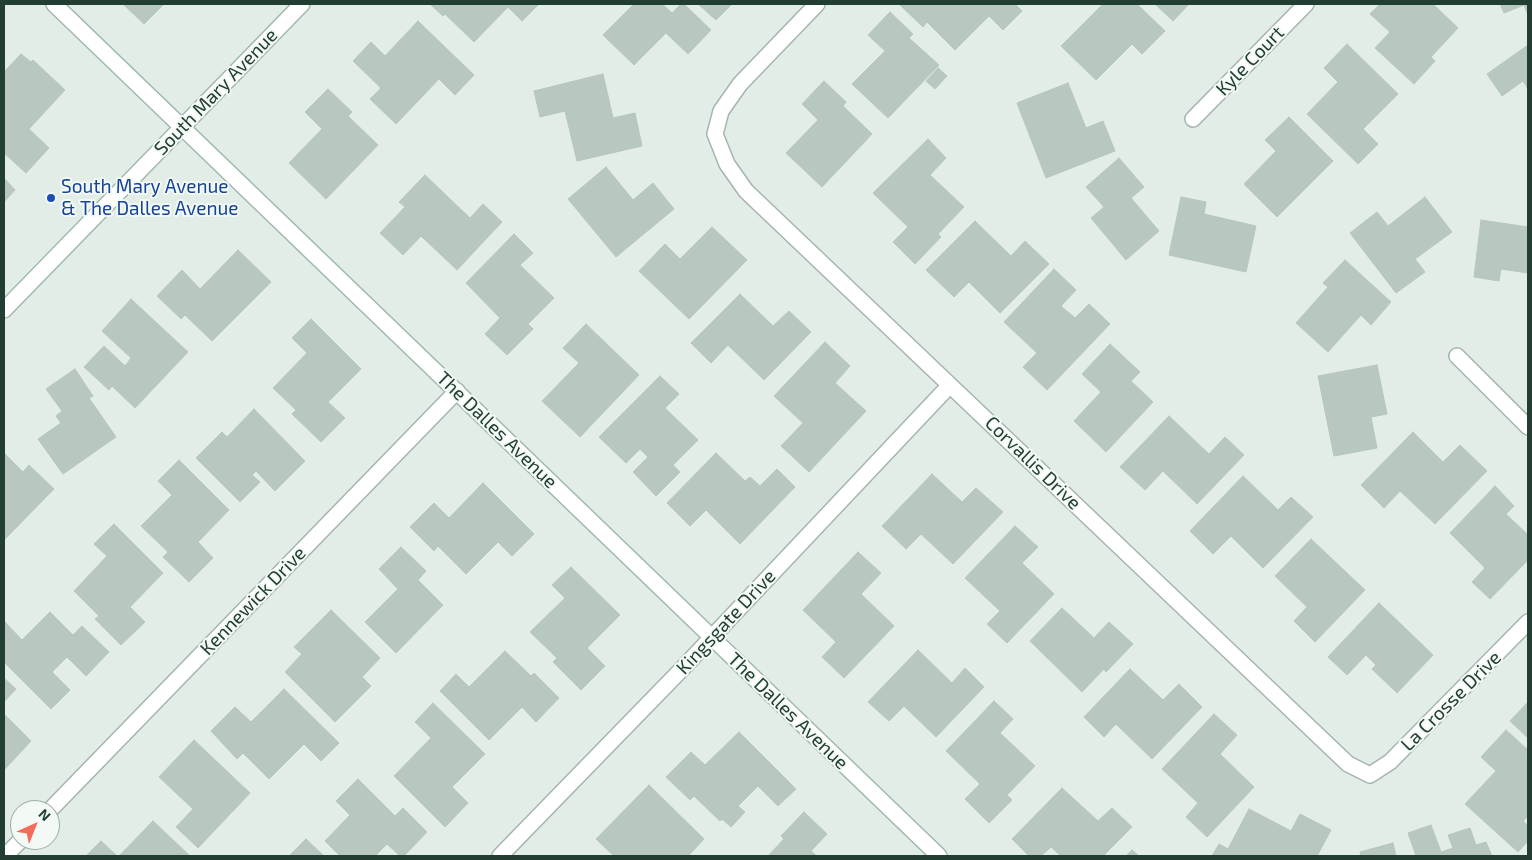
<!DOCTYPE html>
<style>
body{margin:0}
#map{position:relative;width:1532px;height:860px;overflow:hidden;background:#e2ede7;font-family:"Exo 2",sans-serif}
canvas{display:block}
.frame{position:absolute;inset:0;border:5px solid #223e33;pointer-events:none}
.north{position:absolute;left:10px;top:800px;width:50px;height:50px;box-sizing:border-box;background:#f3f9f5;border:1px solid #9faea7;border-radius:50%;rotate:44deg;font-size:14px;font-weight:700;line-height:20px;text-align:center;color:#223e33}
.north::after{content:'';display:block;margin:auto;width:18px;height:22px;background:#f46c59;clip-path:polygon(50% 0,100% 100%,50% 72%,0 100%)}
</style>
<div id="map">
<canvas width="1532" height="860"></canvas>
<div class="frame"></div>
<div class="north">N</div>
</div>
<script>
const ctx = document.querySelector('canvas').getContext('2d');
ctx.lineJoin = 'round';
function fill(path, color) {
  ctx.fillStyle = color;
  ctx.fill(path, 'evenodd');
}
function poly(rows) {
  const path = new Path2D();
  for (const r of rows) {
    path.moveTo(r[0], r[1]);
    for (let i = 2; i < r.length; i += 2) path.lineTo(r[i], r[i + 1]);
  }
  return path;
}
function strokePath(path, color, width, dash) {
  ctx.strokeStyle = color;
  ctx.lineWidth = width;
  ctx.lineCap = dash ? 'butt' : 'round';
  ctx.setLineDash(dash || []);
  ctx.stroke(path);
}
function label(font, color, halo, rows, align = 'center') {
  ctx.font = font + ' "Exo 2",sans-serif';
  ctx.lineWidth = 4;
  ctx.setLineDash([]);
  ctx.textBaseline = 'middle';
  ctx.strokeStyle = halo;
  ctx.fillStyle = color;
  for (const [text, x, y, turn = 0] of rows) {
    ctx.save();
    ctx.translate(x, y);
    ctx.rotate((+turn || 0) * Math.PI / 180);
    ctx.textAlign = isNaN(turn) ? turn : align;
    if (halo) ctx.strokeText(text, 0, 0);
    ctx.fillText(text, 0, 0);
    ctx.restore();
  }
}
const building = poly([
 [123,4,164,4,144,24,123,4],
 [430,4,539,4,522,21,508,7,474,42,445,14,443,16,430,4],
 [634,4,662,4,672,13,681,4,684,4,711,30,688,54,666,33,634,65,603,35,634,4],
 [698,4,732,4,716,20,698,4],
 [899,4,1015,4,1022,11,1003,30,989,16,955,50,927,22,923,27,899,4],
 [1103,4,1137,4,1165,31,1142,54,1132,44,1096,80,1061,46,1103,4],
 [1155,4,1189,4,1173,21,1155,4],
 [1380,4,1433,4,1458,28,1431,57,1435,61,1414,84,1375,48,1390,32,1370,14,1380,4],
 [1500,4,1528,4,1528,15,1524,5,1504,13,1500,4],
 [890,12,913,34,909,38,939,65,888,118,852,84,885,51,868,35,890,12],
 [418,21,474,75,455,95,439,79,396,124,370,99,381,88,353,61,371,42,385,56,418,21],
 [1347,44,1398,94,1363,129,1378,144,1358,164,1307,114,1338,82,1324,68,1347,44],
 [1528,45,1528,89,1523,81,1502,96,1487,74,1528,45],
 [21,54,31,62,33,60,65,90,29,129,49,148,26,173,4,153,4,72,21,54],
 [938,68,947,76,935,89,926,81,938,68],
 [603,74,613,118,635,113,642,146,577,161,565,111,540,117,534,91,603,74],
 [824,81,846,102,843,106,872,134,822,187,786,153,818,120,802,104,824,81],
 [1068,83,1086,128,1103,121,1115,151,1046,178,1017,103,1068,83],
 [328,89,352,112,348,116,378,145,326,199,289,163,322,129,305,112,328,89],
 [1289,117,1333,161,1277,217,1244,184,1276,151,1265,140,1289,117],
 [928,139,946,158,930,175,964,207,938,234,941,237,915,264,893,242,908,227,873,193,928,139],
 [1119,158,1144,187,1131,198,1159,231,1126,260,1091,218,1104,207,1086,187,1119,158],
 [606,167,633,200,653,183,674,209,616,257,568,199,606,167],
 [425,175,470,218,483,204,502,222,457,270,421,236,403,255,380,233,405,207,399,202,425,175],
 [4,178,15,190,4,202,4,178],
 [1181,197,1206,202,1204,214,1256,226,1246,272,1169,255,1181,197],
 [1425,197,1452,232,1415,259,1425,272,1396,293,1350,233,1377,212,1388,226,1425,197],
 [1481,220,1528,227,1528,273,1501,269,1499,281,1474,277,1481,220],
 [975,221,1011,256,1025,241,1049,264,1000,313,969,282,954,297,926,270,975,221],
 [712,227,747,260,689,319,639,271,665,244,680,259,712,227],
 [514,234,533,253,520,265,554,298,528,324,533,329,507,355,485,334,500,318,466,283,514,234],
 [238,250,271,282,212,341,185,315,181,319,157,296,182,270,200,289,238,250],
 [1345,260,1391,302,1371,325,1361,315,1328,352,1296,323,1328,287,1323,283,1345,260],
 [1054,269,1076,290,1061,306,1075,318,1089,304,1110,324,1047,390,1023,367,1037,353,1004,322,1054,269],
 [740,294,773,326,789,311,811,332,764,380,728,345,711,363,691,343,740,294],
 [131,299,188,352,135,408,112,386,109,390,84,367,104,346,125,366,131,358,102,331,131,299],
 [311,319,361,369,328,402,345,418,321,442,292,414,296,410,273,388,307,353,292,338,311,319],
 [586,324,639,375,580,437,542,401,579,363,563,348,586,324],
 [825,342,850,366,835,383,866,411,809,472,781,446,803,423,774,396,825,342],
 [1110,344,1140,372,1131,381,1153,402,1106,452,1074,421,1101,392,1082,374,1110,344],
 [1377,365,1387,414,1371,417,1377,448,1334,456,1318,376,1377,365],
 [75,369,93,396,89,398,116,437,63,474,38,439,61,423,56,416,62,411,46,389,75,369],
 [660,376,679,394,665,408,698,440,673,465,680,472,656,496,633,472,648,457,640,449,626,463,599,437,660,376],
 [254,409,305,461,275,491,256,471,252,475,260,482,240,502,196,458,222,432,227,437,254,409],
 [1169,416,1209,454,1225,437,1244,455,1197,504,1163,471,1145,490,1120,467,1169,416],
 [1413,432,1443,462,1460,445,1487,471,1435,524,1400,491,1384,508,1361,485,1413,432],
 [4,453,23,472,29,465,54,489,4,540,4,453],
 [716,453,745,481,750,477,760,486,777,469,795,487,740,544,706,510,690,526,667,503,716,453],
 [179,460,229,510,198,542,213,558,189,582,163,557,168,552,141,526,172,495,158,481,179,460],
 [932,474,962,502,976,488,1003,512,953,564,921,534,906,549,882,526,932,474],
 [1243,476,1278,510,1291,497,1313,517,1263,568,1231,536,1213,554,1190,531,1243,476],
 [483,483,534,534,512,556,498,542,466,574,438,546,434,551,410,527,434,503,449,518,483,483],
 [1495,486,1514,506,1506,514,1528,535,1528,560,1490,599,1472,582,1485,568,1450,533,1495,486],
 [114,524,163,573,130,607,145,622,121,645,95,619,99,616,74,591,107,556,94,544,114,524],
 [1015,526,1038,547,1022,563,1054,594,1007,643,987,624,1000,611,965,578,1015,526],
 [1311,539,1365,590,1315,642,1294,621,1307,607,1275,576,1311,539],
 [401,547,426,571,418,580,443,605,396,653,365,622,398,589,379,569,401,547],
 [858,552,881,573,861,594,894,626,844,678,822,657,836,642,803,610,858,552],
 [571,567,620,615,587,648,605,666,581,690,553,662,557,658,530,632,565,598,552,585,571,567],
 [1379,603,1433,655,1397,693,1372,669,1376,665,1366,655,1347,675,1328,657,1379,603],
 [1062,608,1094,638,1109,622,1133,644,1106,672,1104,669,1082,692,1030,641,1062,608],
 [331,610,380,658,362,677,371,686,335,722,285,672,302,654,294,647,331,610],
 [50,612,73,635,82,626,109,652,86,676,67,657,52,672,70,690,51,709,4,662,4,621,22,640,50,612],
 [918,650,952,683,965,668,984,687,936,737,904,706,889,721,868,702,918,650],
 [505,651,531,676,534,673,559,698,536,722,522,707,489,740,440,691,456,674,469,687,505,651],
 [1130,669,1163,700,1179,684,1202,707,1152,759,1116,724,1104,737,1084,717,1130,669],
 [4,678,16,689,4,702,4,678],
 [284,689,339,743,321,761,304,744,269,779,243,753,237,759,211,731,235,707,251,722,284,689],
 [994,701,1013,719,1000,733,1035,766,1007,795,1012,800,989,823,965,799,980,784,946,751,994,701],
 [1528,702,1528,738,1510,721,1528,702],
 [433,703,485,754,452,787,468,803,445,827,394,776,431,738,415,722,433,703],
 [4,714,31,741,4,770,4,714],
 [1214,714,1237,735,1220,754,1254,787,1207,837,1186,817,1198,803,1162,769,1214,714],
 [1506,730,1528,750,1526,760,1528,762,1528,816,1523,821,1528,826,1528,841,1518,852,1465,804,1496,771,1481,757,1506,730],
 [739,732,796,789,778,806,758,786,738,806,745,812,731,827,722,819,720,821,694,796,690,800,666,777,691,752,705,765,739,732],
 [194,740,250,793,198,848,176,827,193,809,159,777,194,740],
 [358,779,395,816,403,808,427,832,404,856,400,856,387,844,375,856,340,856,325,841,350,815,336,801,358,779],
 [649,785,704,839,688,856,614,856,596,839,649,785],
 [1062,788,1098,821,1112,808,1132,827,1103,856,1061,856,1051,847,1041,856,1029,856,1012,839,1062,788],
 [1249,809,1291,831,1300,814,1331,830,1317,856,1212,856,1219,844,1228,849,1249,809],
 [804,812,827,834,811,851,817,856,768,856,784,839,781,836,804,812],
 [153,821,190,856,119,856,153,821],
 [1431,825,1441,852,1453,848,1448,835,1470,828,1476,845,1486,842,1492,856,1416,856,1408,833,1431,825],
 [306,839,324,856,289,856,306,839],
 [101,841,117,856,86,856,101,841],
 [1393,843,1396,856,1361,856,1360,852,1393,843],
 [1132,850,1139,856,1126,856,1132,850]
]);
const street = poly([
 [817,4,740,84,721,111,715,134,727,164,746,191,1348,764,1370,775,1390,762,1528,622],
 [1193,119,1306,4],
 [1457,356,1528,427],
 [50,810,457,391],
 [5,856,21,840],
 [500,856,680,671,950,385]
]);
const secondary = poly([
 [54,4,939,856],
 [4,310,302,4]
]);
const markers = [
 [51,198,5,"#1a4fb4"]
];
const streetNames = [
 ["Kyle Court",1250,61,-46],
 ["South Mary Avenue",216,92,-46],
 ["The Dalles Avenue",497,430,44],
 ["Corvallis Drive",1033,463,44],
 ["Kennewick Drive",253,601,-46],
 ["Kingsgate Drive",726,622,-47],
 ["La Crosse Drive",1451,701,-45],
 ["The Dalles Avenue",788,711,44]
];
const transitNames = [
 ["South Mary Avenue",61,187],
 ["& The Dalles Avenue",61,209]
];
fill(building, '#b8c8bf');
strokePath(building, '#b5c6bd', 1);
strokePath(street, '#a5b5ad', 18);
strokePath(secondary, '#a0b9ad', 18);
strokePath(street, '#fff', 15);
strokePath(secondary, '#fff', 15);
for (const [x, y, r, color] of markers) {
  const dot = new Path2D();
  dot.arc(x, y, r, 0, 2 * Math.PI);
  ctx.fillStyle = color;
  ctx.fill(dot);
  strokePath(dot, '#f3f9f5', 2);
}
label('19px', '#223e33', '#f3f9f5', streetNames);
label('19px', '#164399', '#f3f9f5', transitNames, 'left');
</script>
